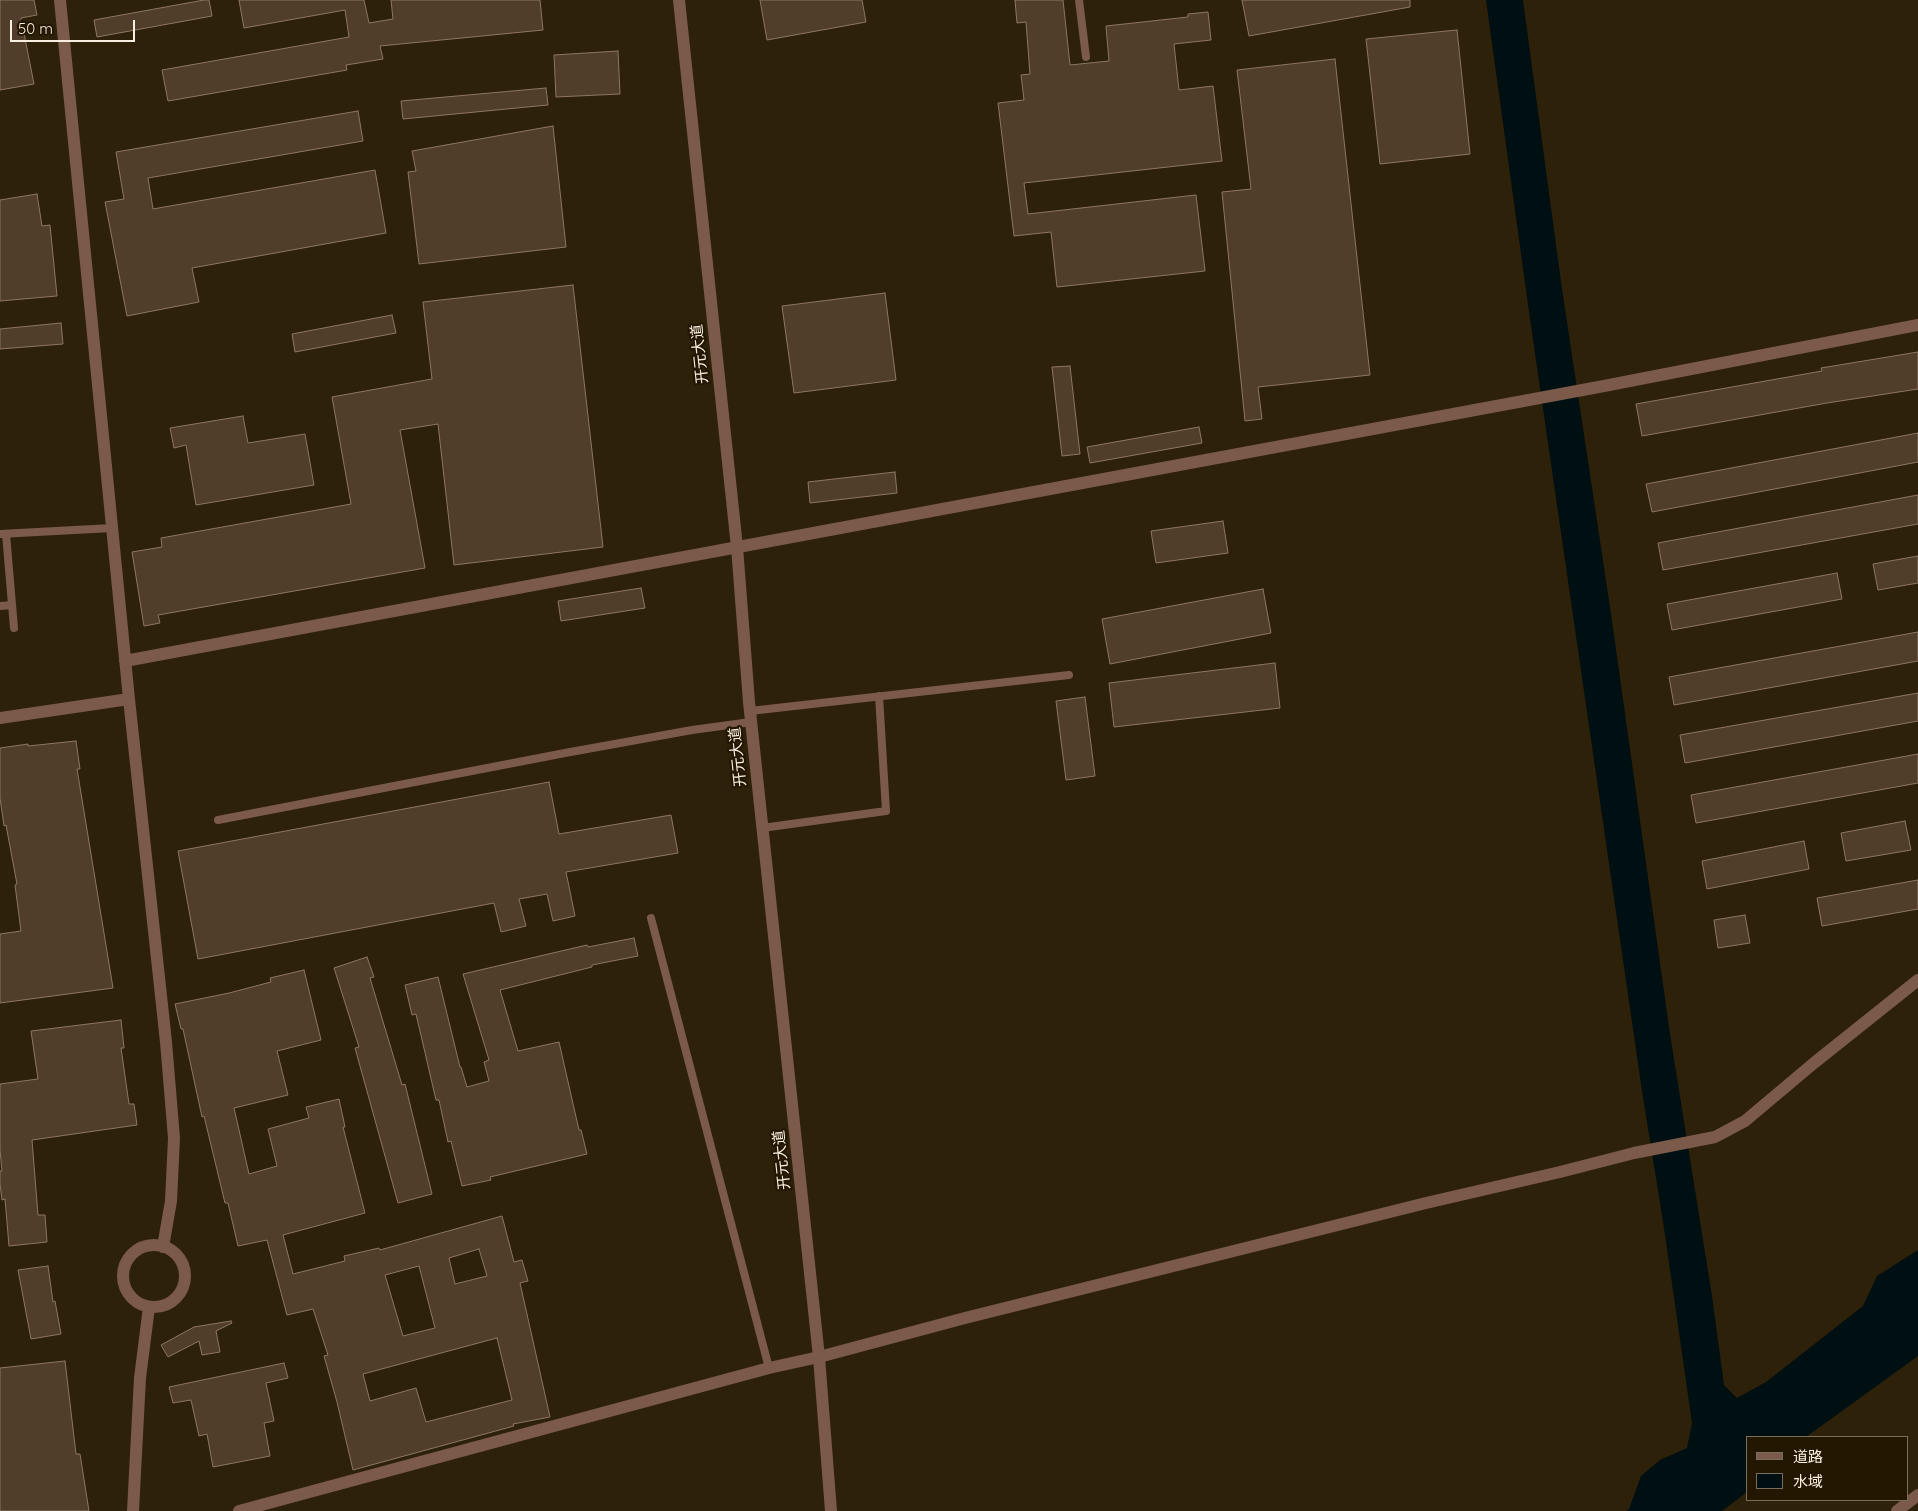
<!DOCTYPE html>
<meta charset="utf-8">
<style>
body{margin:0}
#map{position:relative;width:1918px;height:1511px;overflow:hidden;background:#2e210a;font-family:Quicksand,"Noto Sans SC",sans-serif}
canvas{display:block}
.legend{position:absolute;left:1746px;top:1436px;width:162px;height:65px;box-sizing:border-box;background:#241702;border:1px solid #796d5b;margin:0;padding:6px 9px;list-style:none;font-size:15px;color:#f8efe1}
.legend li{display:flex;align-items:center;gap:10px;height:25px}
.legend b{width:25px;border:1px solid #796d5b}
.scale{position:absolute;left:10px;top:20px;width:125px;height:22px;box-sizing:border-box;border:2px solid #f8efe1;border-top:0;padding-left:6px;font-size:15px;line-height:18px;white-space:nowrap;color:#f8efe1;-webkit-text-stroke:4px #241702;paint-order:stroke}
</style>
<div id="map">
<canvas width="1918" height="1511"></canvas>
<ul class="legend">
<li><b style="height:6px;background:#7b5a4a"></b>道路</li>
<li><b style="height:14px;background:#000f11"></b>水域</li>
</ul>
<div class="scale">50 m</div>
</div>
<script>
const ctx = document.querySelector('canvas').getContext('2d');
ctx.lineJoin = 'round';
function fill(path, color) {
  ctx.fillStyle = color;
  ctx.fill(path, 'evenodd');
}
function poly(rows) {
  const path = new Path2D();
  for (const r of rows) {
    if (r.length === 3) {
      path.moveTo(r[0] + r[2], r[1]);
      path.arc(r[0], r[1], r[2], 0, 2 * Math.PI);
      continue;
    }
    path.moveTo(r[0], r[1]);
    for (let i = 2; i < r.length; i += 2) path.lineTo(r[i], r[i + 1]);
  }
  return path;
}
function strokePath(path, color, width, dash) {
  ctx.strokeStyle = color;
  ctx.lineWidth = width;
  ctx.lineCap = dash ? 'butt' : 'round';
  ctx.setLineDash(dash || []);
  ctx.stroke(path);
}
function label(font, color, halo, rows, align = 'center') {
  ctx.font = font + ' Quicksand,"Noto Sans SC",sans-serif';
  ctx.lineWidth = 4.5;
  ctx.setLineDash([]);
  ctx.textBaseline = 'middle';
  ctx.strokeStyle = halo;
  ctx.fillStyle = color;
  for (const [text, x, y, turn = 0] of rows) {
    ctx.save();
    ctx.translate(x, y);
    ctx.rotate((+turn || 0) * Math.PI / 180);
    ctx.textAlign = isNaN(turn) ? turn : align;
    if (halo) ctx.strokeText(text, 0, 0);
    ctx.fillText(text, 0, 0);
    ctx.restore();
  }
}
const water = poly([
 [1486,0,1523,0,1561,282,1611,614,1670,1034,1712,1296,1724,1385,1737,1398,1766,1382,1863,1306,1877,1276,1918,1250,1918,1356,1806,1437,1747,1437,1747,1492,1722,1511,1626,1511,1629,1509,1641,1476,1660,1460,1687,1448,1692,1423,1664,1228,1642,1091,1530,319]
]);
const building = poly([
 [0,0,34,0,37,15,21,18,34,84,0,90,0,0],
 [204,0,209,0,212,16,97,37,94,20,204,0],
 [239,0,364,0,369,23,393,19,391,0,540,0,543,30,380,46,383,59,346,65,347,70,168,101,162,70,349,37,345,10,244,28,239,0],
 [760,0,862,0,866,22,767,40,760,0],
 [1015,0,1063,0,1070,65,1109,61,1106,26,1188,17,1188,14,1208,12,1211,40,1174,44,1179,90,1213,86,1222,161,1024,183,1028,214,1196,195,1205,271,1057,287,1051,232,1014,236,998,103,1024,100,1021,75,1030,74,1026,22,1017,23,1015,0],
 [1242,0,1410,0,1410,7,1249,36,1242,0],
 [1457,30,1470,154,1380,164,1366,39,1457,30],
 [618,51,620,94,556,97,554,55,618,51],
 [1335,59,1370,375,1258,387,1262,419,1245,421,1222,192,1251,189,1237,70,1335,59],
 [546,88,548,105,403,119,401,101,546,88],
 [358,111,363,141,148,178,153,209,375,170,386,233,192,268,199,302,127,316,105,202,124,199,116,152,358,111],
 [553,126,566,247,419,264,408,172,416,171,412,151,553,126],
 [37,194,42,226,50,225,57,296,0,301,0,200,37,194],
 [573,285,603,547,454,565,438,424,400,430,425,568,158,615,160,623,144,626,132,552,162,547,161,538,351,504,332,397,432,379,423,302,573,285],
 [885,293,896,380,794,393,782,306,885,293],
 [392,315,396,333,295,352,292,334,392,315],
 [61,323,63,344,0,349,0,329,61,323],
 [1918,352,1918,389,1827,403,1642,436,1636,404,1822,371,1821,368,1918,352],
 [1070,366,1080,454,1062,456,1052,367,1070,366],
 [243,416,248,443,305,434,314,485,196,505,186,445,174,448,170,428,243,416],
 [1199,427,1202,443,1090,463,1087,447,1199,427],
 [1918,433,1918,462,1652,512,1646,484,1918,433],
 [895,472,897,493,810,503,808,482,895,472],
 [1918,495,1918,524,1663,570,1658,543,1918,495],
 [1223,521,1228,553,1156,563,1151,531,1223,521],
 [1918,556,1918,583,1878,590,1873,564,1918,556],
 [1837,573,1842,599,1672,630,1667,604,1837,573],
 [641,588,645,608,561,621,558,601,641,588],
 [1263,589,1271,633,1110,664,1102,619,1263,589],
 [1918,632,1918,661,1674,705,1669,677,1918,632],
 [1275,663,1280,708,1114,727,1109,683,1275,663],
 [1918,693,1918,721,1685,763,1680,735,1918,693],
 [1085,697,1095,776,1066,780,1056,701,1085,697],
 [76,741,80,769,77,769,113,988,0,1003,0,934,21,931,15,885,17,884,6,825,4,826,0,798,0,748,28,744,28,746,76,741],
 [1918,754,1918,783,1696,823,1691,795,1918,754],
 [549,782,559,834,671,815,678,853,566,872,575,916,553,921,547,894,519,899,526,926,501,932,494,903,198,959,178,851,549,782],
 [1905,821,1911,850,1846,861,1841,833,1905,821],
 [1804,841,1809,869,1707,889,1702,861,1804,841],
 [1918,880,1918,909,1822,926,1817,898,1918,880],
 [1745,915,1750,943,1718,948,1714,920,1745,915],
 [634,938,638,956,592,965,592,967,500,990,518,1051,559,1042,579,1130,581,1130,587,1154,490,1177,491,1180,462,1186,451,1141,448,1142,439,1100,436,1100,416,1014,412,1015,405,985,438,977,460,1067,461,1067,467,1087,489,1081,484,1062,489,1060,463,974,587,945,588,947,634,938],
 [367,957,374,977,370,978,402,1085,405,1084,432,1194,398,1203,355,1048,359,1047,334,968,367,957],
 [304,970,321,1040,277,1051,288,1095,234,1108,249,1174,277,1166,268,1129,309,1118,306,1107,339,1099,345,1127,343,1127,365,1213,283,1235,293,1274,345,1261,344,1256,379,1248,380,1250,502,1216,514,1262,522,1260,528,1281,520,1283,550,1417,513,1424,514,1426,353,1470,337,1402,324,1356,328,1355,313,1309,287,1315,267,1240,238,1246,228,1203,225,1203,204,1116,202,1117,183,1029,181,1029,175,1004,229,993,271,982,270,978,304,970],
 [479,1249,487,1276,455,1284,449,1258,479,1249],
 [419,1266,435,1328,403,1336,385,1275,419,1266],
 [497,1338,512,1400,426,1422,416,1388,370,1401,363,1374,497,1338],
 [121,1020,124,1048,121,1048,129,1104,134,1104,137,1125,32,1140,38,1215,45,1215,47,1242,9,1246,5,1199,2,1200,0,1184,0,1171,2,1171,0,1150,0,1084,38,1079,31,1031,121,1020],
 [48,1266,53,1302,55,1301,61,1334,31,1339,18,1270,48,1266],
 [231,1321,232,1323,216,1331,220,1352,202,1355,199,1341,168,1357,161,1345,194,1327,231,1321],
 [65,1361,76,1454,80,1454,89,1511,0,1511,0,1368,65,1361],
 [284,1363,288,1378,266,1383,274,1421,264,1423,270,1456,213,1467,207,1434,199,1436,191,1400,173,1403,169,1387,284,1363]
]);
const service = poly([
 [1079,0,1086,57],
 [0,534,112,528],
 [6,534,14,628],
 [0,606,12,605],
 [750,711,1069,675],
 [218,820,565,753,692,730,751,722],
 [762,828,886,811,879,696],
 [651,918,769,1368]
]);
const minor = poly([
 [239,1511,769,1368,819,1357,965,1318,1426,1203,1560,1172,1634,1153,1715,1137,1745,1121,1814,1063,1918,980]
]);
const tertiary = poly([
 [60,0,129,699,166,1042,174,1138,171,1201,163,1247],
 [679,0,737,547,749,702,819,1357,831,1511],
 [125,661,1604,386,1918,325],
 [0,718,129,699],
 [154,1276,31],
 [133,1511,140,1378,149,1307],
 [1897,1511,1918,1495]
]);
const streetNames = [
 ["开元大道",700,354,-96],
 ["开元大道",738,757,-96],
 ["开元大道",782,1160,-96]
];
fill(water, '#000f11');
fill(building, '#503d2a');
strokePath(building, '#8d7762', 1);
strokePath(service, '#7b5a4a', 8);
strokePath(minor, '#7b5a4a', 12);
strokePath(tertiary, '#7b5a4a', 12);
label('15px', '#f8efe1', '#241702', streetNames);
</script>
